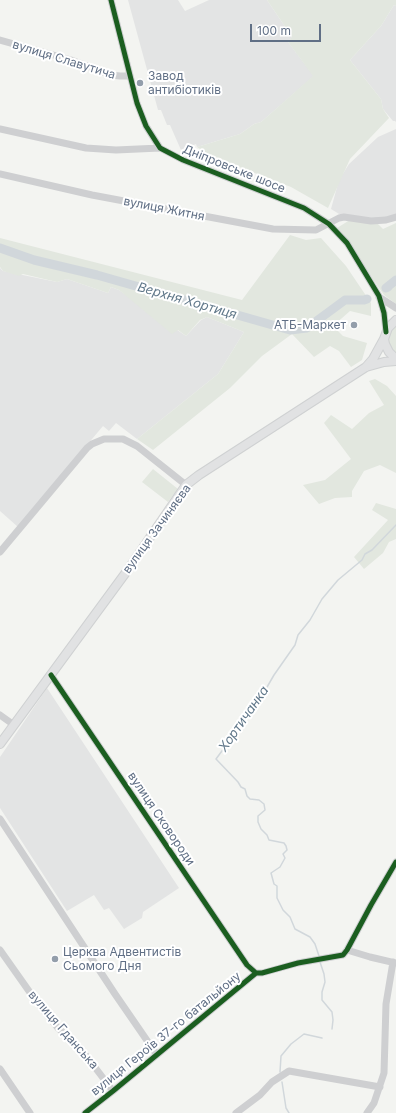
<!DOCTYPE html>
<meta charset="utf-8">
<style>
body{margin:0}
#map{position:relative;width:396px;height:1113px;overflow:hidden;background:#f3f4f1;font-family:Inter,sans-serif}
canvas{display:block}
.scale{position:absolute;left:250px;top:24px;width:71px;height:18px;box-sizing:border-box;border:2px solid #606f85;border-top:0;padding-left:5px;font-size:12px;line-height:14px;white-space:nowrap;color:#606f85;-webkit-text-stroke:3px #fff;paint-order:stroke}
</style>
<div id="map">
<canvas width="396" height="1113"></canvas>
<div class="scale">100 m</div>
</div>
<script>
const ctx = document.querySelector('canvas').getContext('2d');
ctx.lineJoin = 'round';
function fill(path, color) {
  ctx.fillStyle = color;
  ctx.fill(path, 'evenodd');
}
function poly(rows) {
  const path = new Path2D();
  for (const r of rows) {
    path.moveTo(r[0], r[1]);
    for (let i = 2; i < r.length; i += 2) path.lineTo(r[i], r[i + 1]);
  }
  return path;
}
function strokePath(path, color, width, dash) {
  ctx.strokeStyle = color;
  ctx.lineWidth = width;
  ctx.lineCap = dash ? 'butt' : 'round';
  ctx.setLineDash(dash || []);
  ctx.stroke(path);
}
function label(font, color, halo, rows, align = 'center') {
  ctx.font = font + ' Inter,sans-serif';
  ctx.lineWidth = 4;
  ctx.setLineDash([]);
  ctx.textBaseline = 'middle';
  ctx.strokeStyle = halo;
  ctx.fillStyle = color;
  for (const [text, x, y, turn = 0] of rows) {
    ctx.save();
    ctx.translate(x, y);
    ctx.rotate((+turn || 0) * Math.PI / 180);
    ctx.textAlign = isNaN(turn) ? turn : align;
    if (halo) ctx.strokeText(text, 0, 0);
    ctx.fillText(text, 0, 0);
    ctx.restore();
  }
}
const built = poly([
 [128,0,178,0,185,11,209,0,267,0,292,37,288,42,314,76,261,122,254,124,240,134,197,147,196,144,181,150,170,125,167,125,161,110,158,110],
 [394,5,396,6,396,122,395,121,393,121,383,109,381,99,350,60,381,26],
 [396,129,396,217,386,220,344,217,331,209,339,180,349,164,378,137],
 [0,268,3,271,57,282,67,279,108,293,111,287,119,290,186,336,201,320,207,317,244,332,218,374,137,439,116,423,109,431,103,426,18,527,0,511],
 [47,688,179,888,143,912,142,918,124,929,109,908,104,910,94,895,67,911,0,808,0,757]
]);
const green = poly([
 [267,0,396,0,396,6,394,5,381,26,350,60,381,99,383,109,389,118,350,159,328,208,291,187,211,156,197,147,240,134,254,124,261,122,313,76,288,42,292,37],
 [353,218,375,221,383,229,396,223,396,304,384,295,337,228],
 [290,235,306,240,321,238,346,266,371,303,371,316,350,311,333,326,343,336,367,343,362,360,351,367,339,351,330,346,314,357,292,334,262,356,230,388,153,450,137,439,218,374,244,332,207,317,200,320,186,336,178,330,172,334,119,290,111,287,108,293,67,279,57,282,23,274,19,276,3,271,0,267,0,238,242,300],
 [396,324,396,354,390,347,388,340,388,336,393,326],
 [375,379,387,386,396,396,396,473,380,465,364,471,352,491,352,497,335,498,319,504,303,485,325,480,351,459,324,423,331,415,352,429,369,413,384,405,369,381],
 [153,469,178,489,168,502,142,482],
 [376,503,396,509,396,539,389,542,383,553,364,569,354,557,388,520,372,510]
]);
const stream = poly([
 [319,956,315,944,310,937,295,929,290,917,283,910,277,898,277,886,274,884,271,873,280,867,285,858,283,854,287,850,286,846,284,843,269,840,267,835,261,829,258,822,258,816,265,810,264,804,259,800,250,799,247,796,245,789,241,787,238,782,216,759,236,732,239,721,263,694,274,675,295,645,298,635,310,620,322,599,338,580,362,560,365,554,372,550,396,525],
 [320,962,324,974,325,982,322,992,322,1000,332,1012,333,1020,332,1029],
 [280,1072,281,1056,291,1044,304,1034,322,1038],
 [282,1082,286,1108,289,1113]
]);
const river = poly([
 [0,248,34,260,97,275,290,330,307,328,345,300,364,300,367,299],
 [388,287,386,288,396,280]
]);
const minor = poly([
 [111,0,137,103,146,126,160,148,183,160,304,208,329,224,347,243,379,296,384,313,386,332],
 [0,40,71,60,111,75,120,76,129,76],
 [0,129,86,148,116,150,160,148],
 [0,174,92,195,273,229,316,230,339,218,344,217,371,221,386,220,396,217],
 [379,297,396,308],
 [0,552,87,448,92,444,104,439,123,439,137,446,186,485],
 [51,675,247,965,256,973],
 [0,715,14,725],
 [0,819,115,994,157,1055],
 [0,950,36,1001,58,1028,81,1049,113,1091],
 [347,950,370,957,396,963],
 [0,1069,30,1113],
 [85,1113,113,1091,256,973,262,973,298,963,343,955,347,950,371,905,396,862],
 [236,1113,260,1095,272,1082,289,1071,380,1087],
 [367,1113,374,1103,384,1073,386,1004,393,962]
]);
const major = poly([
 [396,320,388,328,384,339,385,344,389,352,396,359],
 [366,367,373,359,384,339],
 [0,744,127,571,186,485,199,475,366,367,384,362,396,361]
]);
const cycleway = poly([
 [111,0,137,103,146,126,160,148,183,160,304,208,329,224,347,243,379,296,384,313,386,332],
 [51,675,247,965,256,973],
 [85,1113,113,1091,256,973,262,973,298,963,343,955,347,950,371,905,396,862]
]);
const markers = [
 [140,83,4,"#939eab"],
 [354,325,4,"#939eab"],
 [55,959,4,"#939eab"]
];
const streetNames = [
 ["вулиця Славутича",64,60,17],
 ["Дніпровське шосе",234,169,22],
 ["вулиця Житня",164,209,11],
 ["вулиця Зачиняєва",157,529,-54],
 ["вулиця Сковороди",161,819,56],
 ["вулиця Гданська",63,1030,49],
 ["вулиця Героїв 37-го батальйону",166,1034,-39]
];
const poiNames = [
 ["Завод",148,76],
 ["антибіотиків",148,90],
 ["АТБ-Маркет",346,325,"right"],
 ["Церква Адвентистів",63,952],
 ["Сьомого Дня",63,966]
];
const waterNames = [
 ["Верхня Хортиця",187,301,16],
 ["Хортичанка",244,719,-55]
];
fill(built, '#e3e4e4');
fill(green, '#e2e7df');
strokePath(stream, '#d1d7db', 1.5);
strokePath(river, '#d1d7db', 9);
strokePath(major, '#cfd1d2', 10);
strokePath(minor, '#cecfd1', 7);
strokePath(major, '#e1e2e3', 8);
strokePath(cycleway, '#1b5e20', 5);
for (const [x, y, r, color] of markers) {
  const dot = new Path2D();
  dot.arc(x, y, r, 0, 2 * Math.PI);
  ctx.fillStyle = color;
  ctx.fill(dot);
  strokePath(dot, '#fff', 1.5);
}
label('12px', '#606f85', '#fff', streetNames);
label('12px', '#606f85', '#fff', poiNames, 'left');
label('italic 13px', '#61788a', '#fff', waterNames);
</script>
